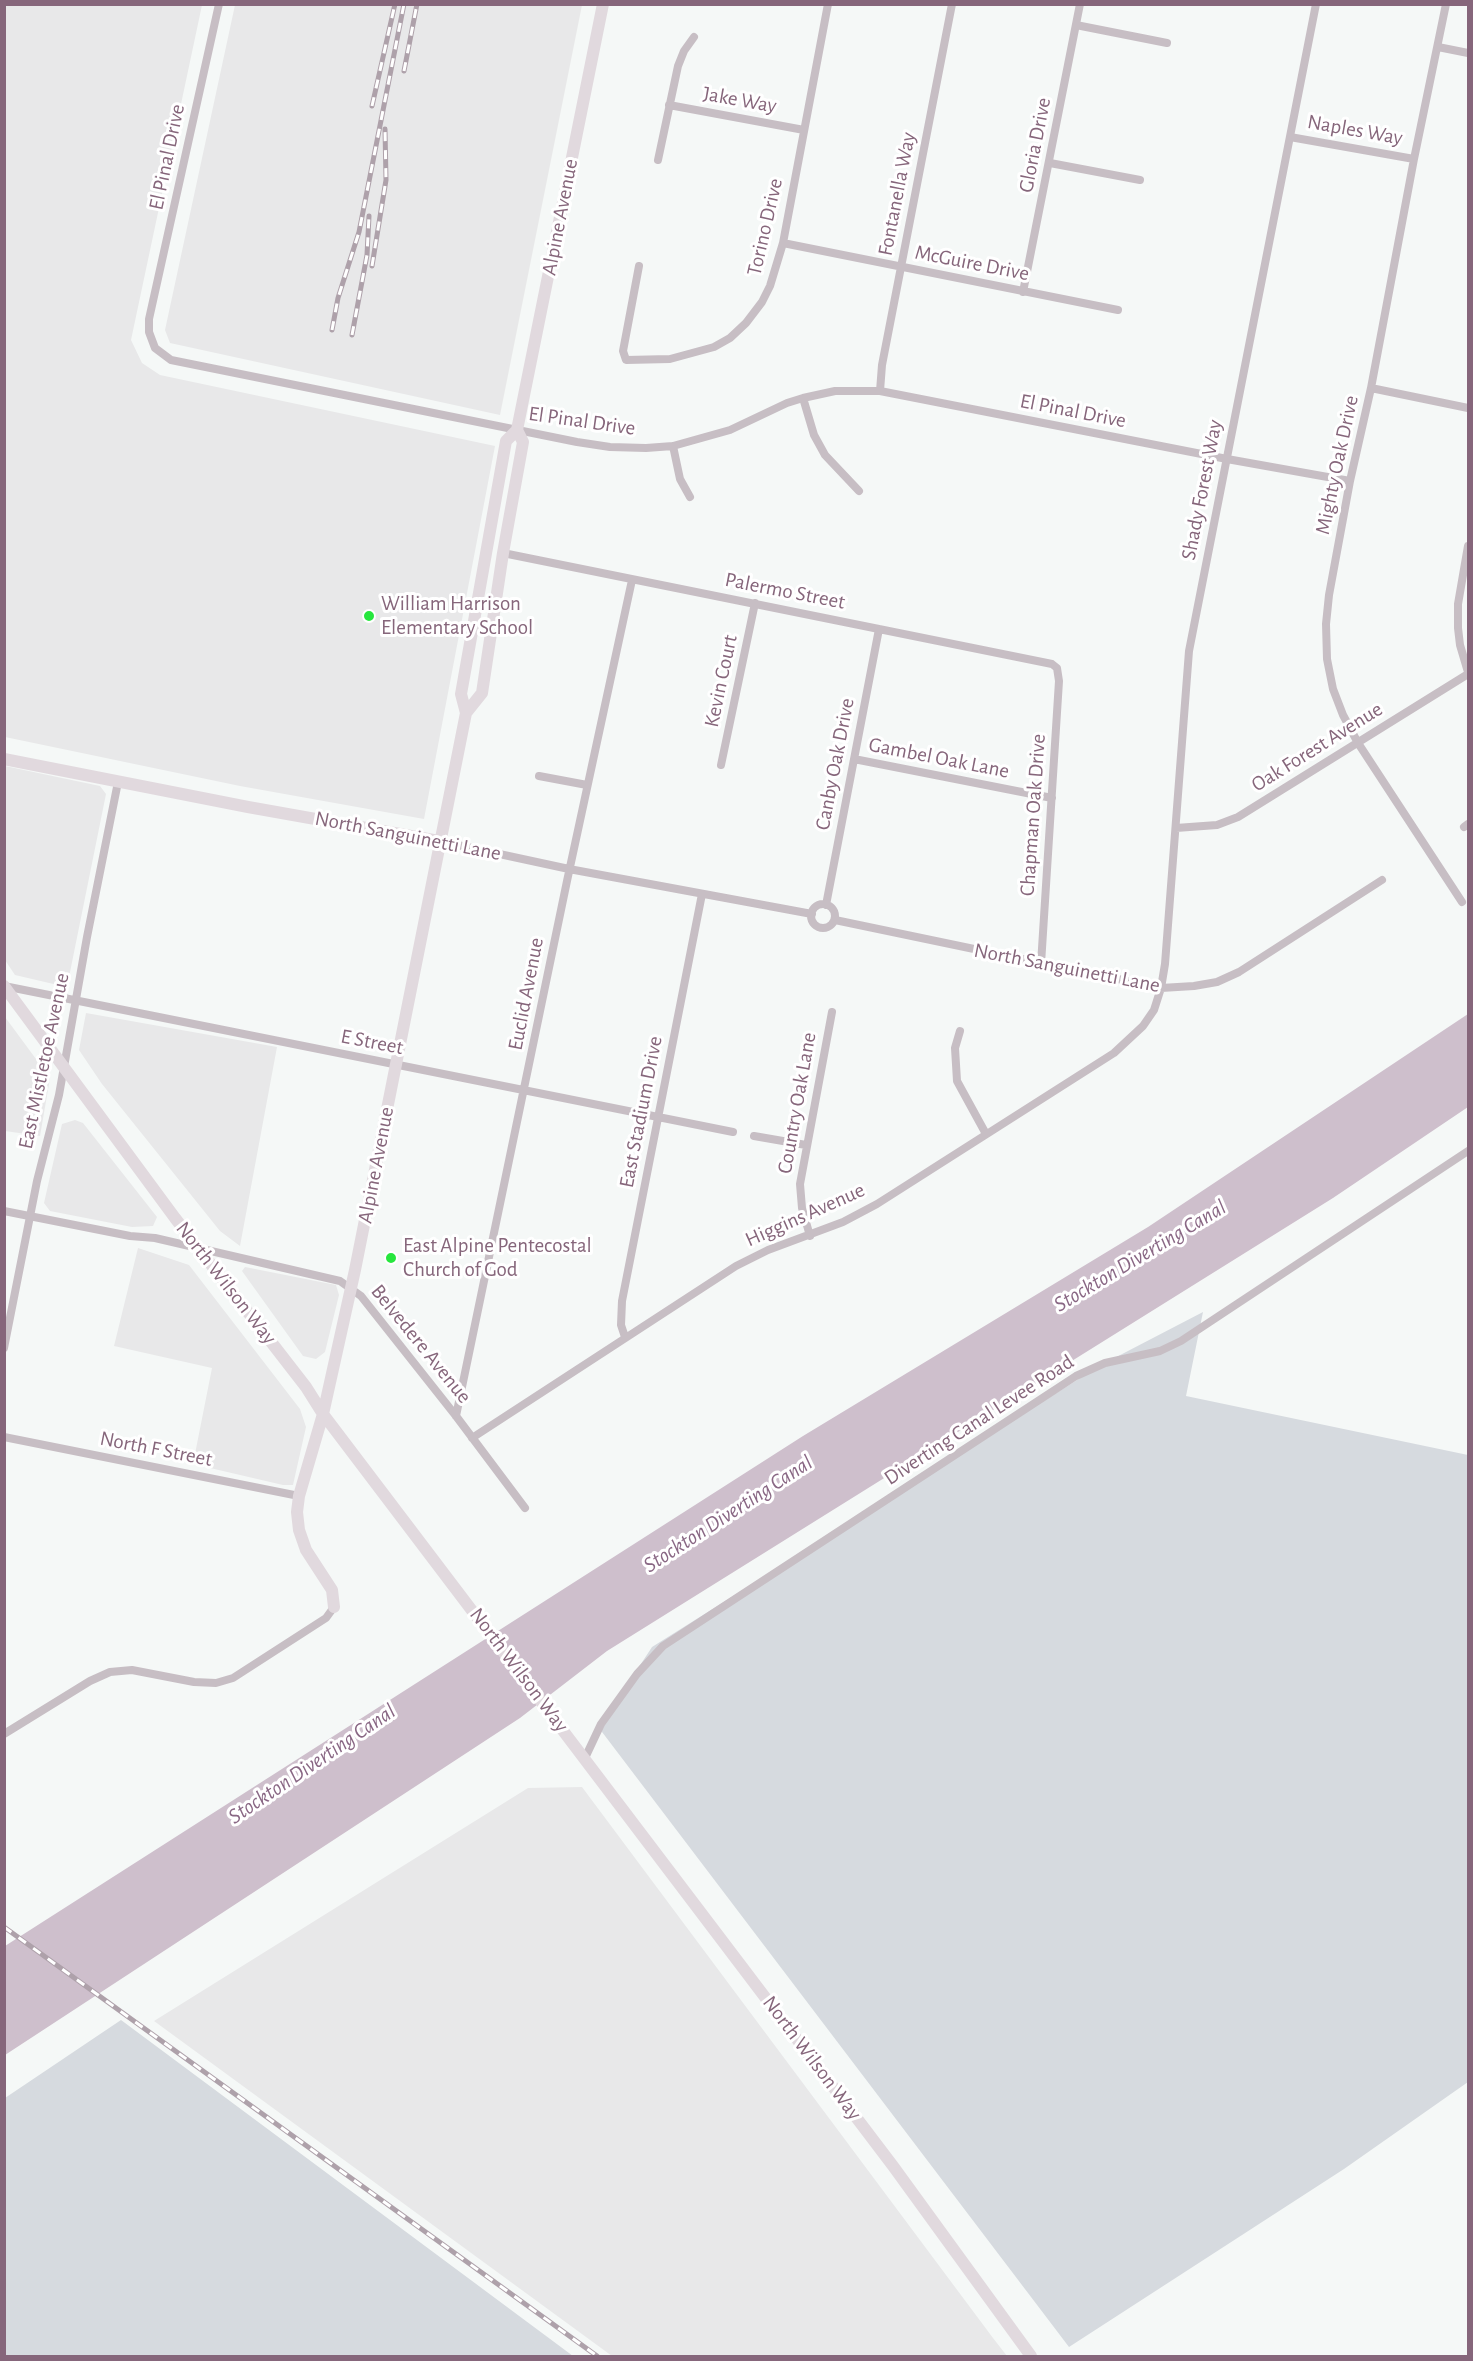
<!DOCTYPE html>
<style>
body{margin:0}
#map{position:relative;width:1473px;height:2361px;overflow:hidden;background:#f5f8f7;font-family:"Alegreya Sans",sans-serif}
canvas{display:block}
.frame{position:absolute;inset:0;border:6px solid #86667b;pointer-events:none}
</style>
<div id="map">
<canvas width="1473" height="2361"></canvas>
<div class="frame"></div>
</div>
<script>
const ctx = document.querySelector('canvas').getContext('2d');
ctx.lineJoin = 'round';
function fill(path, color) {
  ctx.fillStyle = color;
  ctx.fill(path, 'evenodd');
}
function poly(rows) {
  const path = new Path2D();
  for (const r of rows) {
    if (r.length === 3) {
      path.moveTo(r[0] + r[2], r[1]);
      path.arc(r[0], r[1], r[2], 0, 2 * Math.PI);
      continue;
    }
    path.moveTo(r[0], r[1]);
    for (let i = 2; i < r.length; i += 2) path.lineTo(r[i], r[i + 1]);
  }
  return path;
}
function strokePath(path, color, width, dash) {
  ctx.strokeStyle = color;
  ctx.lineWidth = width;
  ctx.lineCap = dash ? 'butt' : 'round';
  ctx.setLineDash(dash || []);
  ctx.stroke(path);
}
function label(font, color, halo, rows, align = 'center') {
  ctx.font = font + ' "Alegreya Sans",sans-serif';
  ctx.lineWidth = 6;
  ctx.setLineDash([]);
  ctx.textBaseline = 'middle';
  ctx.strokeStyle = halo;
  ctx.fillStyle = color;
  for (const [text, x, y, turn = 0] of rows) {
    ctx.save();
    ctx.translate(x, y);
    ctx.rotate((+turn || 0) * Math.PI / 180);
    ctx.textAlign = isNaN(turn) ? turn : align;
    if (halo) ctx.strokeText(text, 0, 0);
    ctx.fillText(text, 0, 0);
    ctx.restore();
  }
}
const built = poly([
 [4,5,202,5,131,340,142,363,160,375,495,446,424,819,240,786,5,737],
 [235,5,582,5,500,415,170,343,165,330],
 [5,766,100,786,106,794,68,982,62,986,15,975,5,960],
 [86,1013,277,1047,240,1246,220,1231,102,1084,79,1050],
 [5,1017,50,1078,40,1136,5,1131],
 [75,1120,83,1123,157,1217,153,1226,132,1227,50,1211,44,1203,62,1124],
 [138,1248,189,1265,300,1409,306,1427,293,1485,283,1485,193,1464,212,1368,114,1346],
 [245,1267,336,1285,339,1295,325,1352,316,1359,303,1356,242,1271],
 [582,1787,993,2338,1007,2356,612,2356,154,2021,528,1788]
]);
const green = poly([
 [1203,1312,1186,1396,1468,1455,1468,2082,1344,2169,1069,2347,599,1728,652,1647,1101,1365],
 [121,2020,573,2356,5,2356,5,2098]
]);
const water = poly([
 [1468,1014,1468,1107,1333,1198,607,1651,520,1718,5,2055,5,1946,803,1436,1148,1227]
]);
const street = poly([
 [219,4,149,319,149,332,155,348,171,360,577,442,610,447,646,448,673,446,730,430,787,403,803,398,835,391,880,391,1227,459,1350,481],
 [1446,4,1414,159,1371,388,1350,481,1329,595,1326,624,1327,659,1333,689,1343,715,1358,743,1462,902],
 [1076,25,1167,43],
 [1438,47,1468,53],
 [669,105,804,130],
 [1290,137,1414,159],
 [658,160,678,66,684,51,694,37],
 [1050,163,1140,180],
 [783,243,1118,310],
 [639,266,623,351,626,360,670,359,714,347,730,338,746,323,762,302,770,286,783,243,828,4],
 [1023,292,1080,4],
 [1371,388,1468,408],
 [880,391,882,365,901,267,952,4],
 [803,398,814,435,825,455,859,491],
 [673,446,680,479,690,497],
 [1468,546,1458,604,1458,628,1460,645,1468,672],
 [503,553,1052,664,1057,668,1059,681,1041,964],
 [854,759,1052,798],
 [721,765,755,603],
 [539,776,587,785],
 [1464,827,1468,824],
 [1176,828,1217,825,1238,817,1468,674],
 [439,841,569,869,812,914],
 [823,916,12],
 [826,905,879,629],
 [835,920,1161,988,1194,986,1217,982,1239,972,1382,880],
 [4,986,733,1132],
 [960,1031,955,1048,957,1081,986,1134],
 [754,1136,806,1145],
 [4,1211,130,1236,155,1238,340,1281,361,1296,456,1416,525,1508],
 [810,1236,802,1208,800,1184,832,1012],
 [625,1337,621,1325,622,1301,702,894],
 [4,1348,37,1181,59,1095,87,937,118,782],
 [456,1416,567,881,632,580],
 [4,1437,299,1496],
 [472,1438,736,1266,768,1250,843,1222,877,1204,1114,1053,1143,1026,1154,1010,1161,988,1165,964,1189,651,1316,4],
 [4,1734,90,1681,110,1672,132,1670,194,1682,216,1683,233,1678,326,1618,334,1607],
 [585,1758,601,1724,637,1674,663,1646,1076,1376,1105,1363,1160,1351,1181,1341,1468,1151]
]);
const secondary = poly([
 [466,713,482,693,503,553,523,442,517,430],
 [4,759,248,807,439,841],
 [4,986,175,1218,306,1387,323,1414,893,2166,1031,2356],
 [334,1607,332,1590,306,1550,299,1530,297,1512,299,1496,323,1414,355,1270,466,713,461,694,506,441,517,430,603,4]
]);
const rail = poly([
 [404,71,417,4],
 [372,106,395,4],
 [372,266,386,180,385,129],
 [332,330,338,298,359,232,404,4],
 [352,335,367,255,369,216],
 [4,1927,597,2356]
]);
const markers = [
 [369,616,6,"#26e63d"],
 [391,1258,6,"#26e63d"]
];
const streetNames = [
 ["Jake Way",740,100,10],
 ["Naples Way",1355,130,10],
 ["Gloria Drive",1035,145,-79],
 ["El Pinal Drive",167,157,-78],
 ["Fontanella Way",897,194,-79],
 ["Alpine Avenue",560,217,-79],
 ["Torino Drive",765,227,-77],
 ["McGuire Drive",972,263,11],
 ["El Pinal Drive",1073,411,11],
 ["El Pinal Drive",582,421,8],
 ["Mighty Oak Drive",1337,465,-78],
 ["Shady Forest Way",1202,490,-79],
 ["Palermo Street",785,591,11],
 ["Kevin Court",721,681,-78],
 ["Oak Forest Avenue",1317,747,-32],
 ["Gambel Oak Lane",939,758,11],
 ["Canby Oak Drive",835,764,-79],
 ["Chapman Oak Drive",1033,815,-86],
 ["North Sanguinetti Lane",408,836,11],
 ["North Sanguinetti Lane",1067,968,11],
 ["Euclid Avenue",526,994,-79],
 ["E Street",372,1042,11],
 ["East Mistletoe Avenue",44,1061,-78],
 ["Country Oak Lane",797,1103,-80],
 ["East Stadium Drive",641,1112,-79],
 ["Alpine Avenue",376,1165,-79],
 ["Higgins Avenue",805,1215,-24],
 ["North Wilson Way",226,1283,52],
 ["Belvedere Avenue",421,1344,51],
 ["Diverting Canal Levee Road",979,1420,-33],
 ["North F Street",156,1449,11],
 ["North Wilson Way",519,1670,53],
 ["North Wilson Way",812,2058,53]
];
const poiNames = [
 ["William Harrison",381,604],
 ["Elementary School",381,628],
 ["East Alpine Pentecostal",403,1246],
 ["Church of God",403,1270]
];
const waterNames = [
 ["Stockton Diverting Canal",1140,1256,-31],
 ["Stockton Diverting Canal",728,1514,-33],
 ["Stockton Diverting Canal",312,1764,-34]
];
fill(built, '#e8e8e9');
fill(green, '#d6dadf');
fill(water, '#cebfcc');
strokePath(street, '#c7bec4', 8);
strokePath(secondary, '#e1d9de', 12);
strokePath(rail, '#aea1aa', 5);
strokePath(rail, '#fff', 3, [9]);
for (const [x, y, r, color] of markers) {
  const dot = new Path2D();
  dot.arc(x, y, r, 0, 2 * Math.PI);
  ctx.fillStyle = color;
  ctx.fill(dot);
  strokePath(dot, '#fff', 2);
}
label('21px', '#86667b', '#fff', streetNames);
label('21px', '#86667b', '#fff', poiNames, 'left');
label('italic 22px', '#896784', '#fff', waterNames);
</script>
